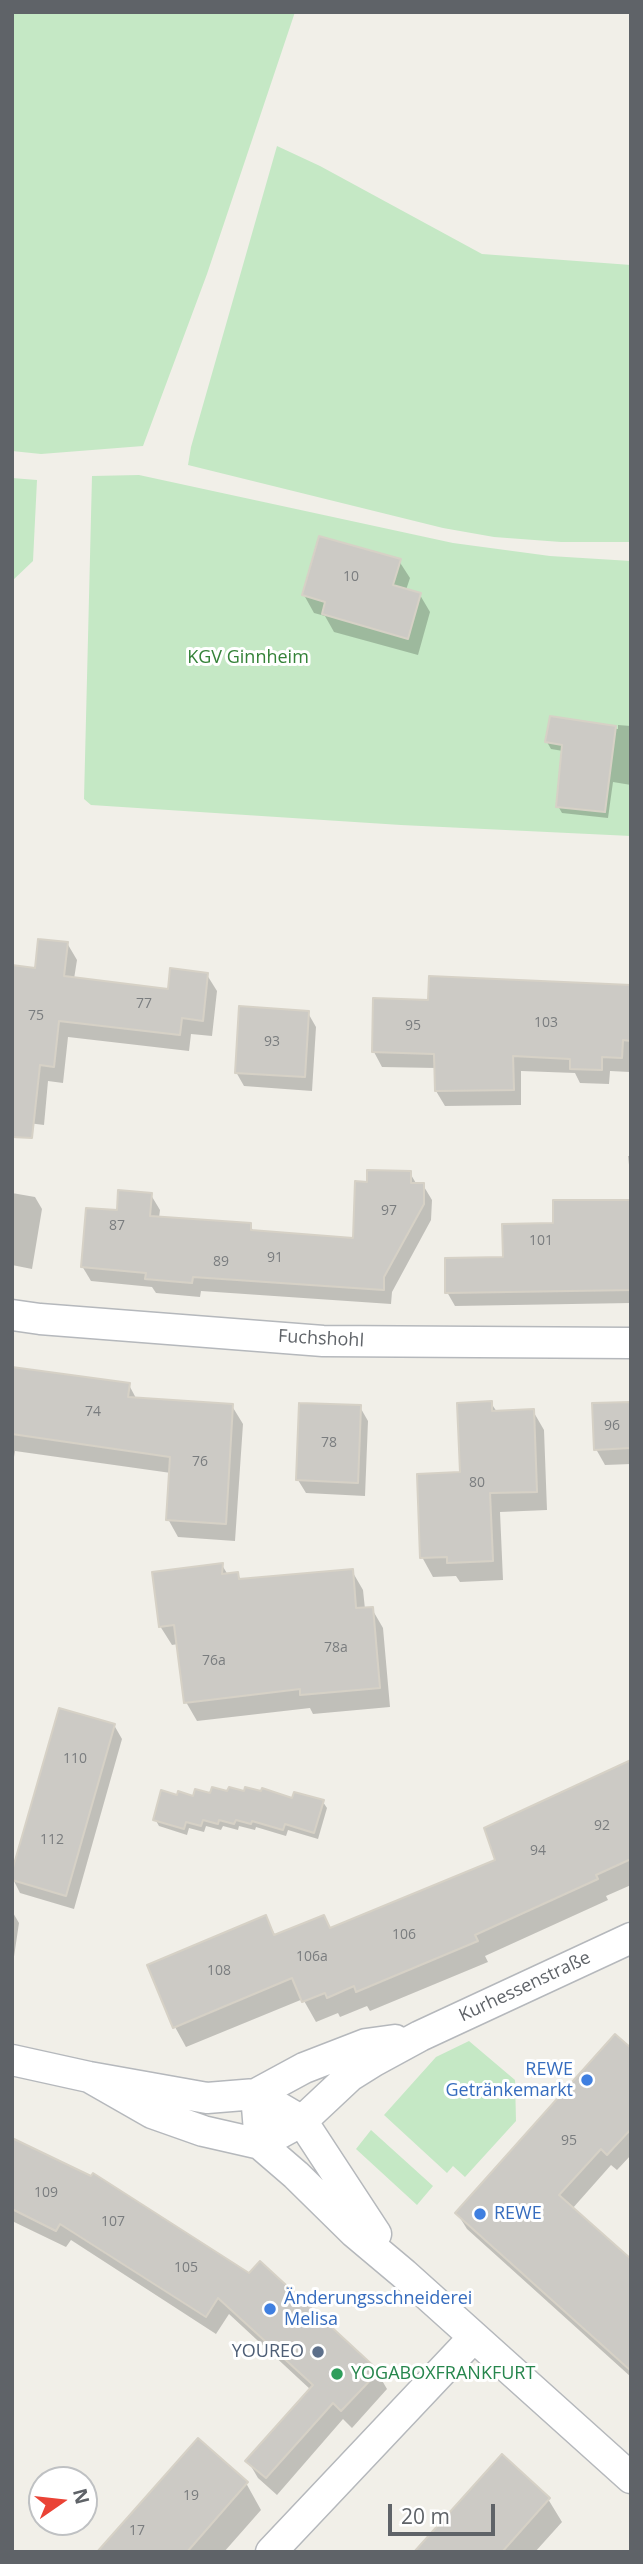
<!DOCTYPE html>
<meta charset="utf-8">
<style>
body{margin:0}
#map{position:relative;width:643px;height:2564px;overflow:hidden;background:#f1efe8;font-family:"Open Sans",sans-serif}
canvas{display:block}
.frame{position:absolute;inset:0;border:14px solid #5f6368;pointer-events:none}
.north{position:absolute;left:28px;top:2466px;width:70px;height:70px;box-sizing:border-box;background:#fff;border:2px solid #bfc1c3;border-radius:50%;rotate:76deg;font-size:19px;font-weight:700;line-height:28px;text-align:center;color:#5f6368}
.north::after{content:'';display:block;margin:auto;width:24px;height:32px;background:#ea4335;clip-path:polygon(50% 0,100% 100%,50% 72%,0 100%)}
.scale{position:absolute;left:388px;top:2504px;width:107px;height:32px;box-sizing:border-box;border:4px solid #5f6368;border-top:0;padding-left:9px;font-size:21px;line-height:24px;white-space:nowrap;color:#5f6368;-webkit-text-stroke:5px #fff;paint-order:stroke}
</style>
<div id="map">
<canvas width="643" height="2564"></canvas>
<div class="frame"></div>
<div class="north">N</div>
<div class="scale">20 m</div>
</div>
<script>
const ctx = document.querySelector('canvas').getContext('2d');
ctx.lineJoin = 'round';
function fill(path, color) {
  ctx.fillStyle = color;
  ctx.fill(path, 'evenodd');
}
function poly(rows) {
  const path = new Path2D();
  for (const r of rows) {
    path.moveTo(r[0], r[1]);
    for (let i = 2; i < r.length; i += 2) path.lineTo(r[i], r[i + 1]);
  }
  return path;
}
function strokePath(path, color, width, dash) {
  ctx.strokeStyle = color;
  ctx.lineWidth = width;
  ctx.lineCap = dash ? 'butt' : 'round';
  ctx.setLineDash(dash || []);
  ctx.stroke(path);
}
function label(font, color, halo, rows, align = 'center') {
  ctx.font = font + ' "Open Sans",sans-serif';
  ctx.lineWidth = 6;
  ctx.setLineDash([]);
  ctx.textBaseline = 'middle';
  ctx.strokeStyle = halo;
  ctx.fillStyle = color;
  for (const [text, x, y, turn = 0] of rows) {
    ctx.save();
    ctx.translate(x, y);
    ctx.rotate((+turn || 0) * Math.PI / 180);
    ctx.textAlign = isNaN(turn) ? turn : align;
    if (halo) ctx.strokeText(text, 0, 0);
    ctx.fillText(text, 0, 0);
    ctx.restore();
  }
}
const green = poly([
 [12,12,295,12,207,274,143,446,41,454,12,451],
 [277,146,320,166,482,254,631,265,631,542,561,542,494,537,443,528,188,465,191,447],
 [139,475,453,543,550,556,631,561,631,836,401,825,91,805,84,799,92,476],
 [12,478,37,480,33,561,12,581],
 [469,2041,515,2080,516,2121,465,2177,453,2166,447,2173,384,2115,436,2057],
 [371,2130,433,2186,417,2205,356,2149]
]);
const shadow = poly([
 [399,561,410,578,406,590,420,595,430,612,418,655,334,632,325,616,314,613,304,595],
 [551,718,618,729,618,725,631,726,631,785,613,782,608,818,562,813,558,806,563,751,551,749,547,742],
 [67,943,77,960,74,979,170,991,207,975,217,991,212,1036,191,1034,189,1051,68,1037,63,1083,48,1081,44,1125,12,1121,37,969],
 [631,987,630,1072,610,1071,609,1084,580,1083,575,1073,521,1071,521,1105,445,1106,436,1091,436,1068,382,1067,374,1052,430,1002],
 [308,1013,316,1027,312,1091,244,1086,236,1072],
 [628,1156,631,1156,631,1183],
 [410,1173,417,1185,423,1185,432,1200,431,1220,392,1292,391,1304,201,1291,200,1297,156,1293,152,1287,91,1281,82,1266,118,1212,151,1195,160,1210,159,1218,250,1225,254,1232,355,1240,369,1184],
 [12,1193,35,1197,42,1209,32,1269,12,1265],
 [631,1201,631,1303,455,1306,447,1292,504,1259,555,1225],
 [12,1369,129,1385,137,1400,232,1406,243,1424,235,1541,178,1537,168,1519,171,1473,15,1451,12,1469],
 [491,1403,497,1412,533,1411,544,1430,547,1510,500,1512,503,1580,460,1582,456,1576,433,1577,422,1557,462,1474],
 [631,1403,631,1464,605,1465,596,1449],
 [360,1407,368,1421,365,1496,306,1493,298,1480],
 [222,1565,228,1575,237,1574,241,1580,352,1571,363,1590,365,1609,372,1609,383,1628,390,1707,313,1714,310,1708,197,1721,186,1702,178,1644,172,1645,160,1626],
 [114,1725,122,1739,74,1909,20,1893,12,1877],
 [631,1762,631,1885,606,1896,608,1900,485,1956,488,1962,370,2011,367,2006,340,2017,338,2013,316,2022,303,1999,186,2047,175,2027,265,1918,276,1936,331,1930,497,1861],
 [229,1793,323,1802,327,1808,318,1839,288,1830,286,1836,256,1827,255,1830,239,1826,238,1830,223,1826,221,1830,206,1826,204,1832,189,1828,187,1835,159,1826,155,1819,178,1797,195,1798],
 [12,1911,19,1923,12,1970],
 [631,2050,631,2155,617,2170,611,2165,572,2209,631,2262,631,2377,467,2229,457,2213],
 [12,2140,377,2372,387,2389,352,2428,343,2419,277,2495,258,2478,248,2461,311,2390,229,2314,216,2334,71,2240,66,2247,12,2221],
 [246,2483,261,2510,224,2552,100,2552],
 [548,2499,562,2522,535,2552,416,2552]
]);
const building = poly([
 [319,536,401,559,393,585,421,593,408,639,322,614,325,602,302,595,319,536],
 [550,716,616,726,605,812,556,807,562,745,545,742,550,716],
 [38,939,68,942,64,976,168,989,170,968,208,973,203,1021,182,1018,180,1035,59,1021,54,1067,40,1065,32,1138,12,1137,12,965,35,968,38,939],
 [429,976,631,985,631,1041,623,1040,622,1058,602,1057,602,1070,570,1069,570,1059,513,1056,514,1090,435,1091,434,1054,372,1052,373,998,428,1000,429,976],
 [239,1006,309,1011,305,1077,235,1073,239,1006],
 [367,1170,411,1171,411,1183,424,1183,424,1204,384,1277,384,1290,193,1277,192,1283,145,1279,146,1273,81,1267,86,1208,117,1210,118,1190,152,1193,150,1216,251,1223,251,1230,353,1238,355,1181,367,1182,367,1170],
 [553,1200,631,1200,631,1290,445,1293,445,1258,503,1257,502,1224,553,1223,553,1200],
 [12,1367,130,1383,128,1397,233,1404,226,1524,166,1520,170,1457,12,1434,12,1367],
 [492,1401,492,1411,534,1409,537,1492,490,1493,493,1561,447,1563,447,1557,420,1558,417,1474,460,1472,457,1403,492,1401],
 [631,1402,631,1448,594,1450,592,1403,631,1402],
 [299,1403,361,1405,358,1483,296,1480,299,1403],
 [223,1563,222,1574,238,1572,239,1579,353,1569,356,1608,373,1607,380,1688,300,1695,300,1689,184,1703,174,1625,159,1627,152,1572,223,1563],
 [59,1708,115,1724,66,1896,12,1880,12,1871,59,1708],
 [631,1760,631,1859,596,1875,598,1879,475,1935,478,1941,356,1992,354,1986,327,1998,325,1993,302,2002,292,1978,173,2028,147,1965,266,1915,274,1935,324,1915,330,1928,495,1860,484,1828,631,1760],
 [212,1787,227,1791,229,1787,244,1791,245,1787,261,1791,262,1788,292,1798,294,1792,324,1800,314,1833,285,1824,283,1830,252,1821,251,1824,236,1820,234,1824,219,1820,218,1824,203,1820,201,1826,186,1822,184,1829,153,1820,161,1790,177,1795,178,1791,193,1796,195,1789,210,1793,212,1787],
 [615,2034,631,2048,631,2129,607,2155,601,2149,559,2195,631,2259,631,2371,455,2213,615,2034],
 [12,2138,91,2176,93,2173,249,2273,260,2261,379,2371,341,2411,333,2403,266,2478,245,2461,313,2385,218,2298,206,2317,60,2224,56,2231,12,2209,12,2138],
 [198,2438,248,2482,187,2552,97,2552,198,2438],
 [502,2454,550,2498,502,2552,414,2552,502,2454]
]);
const minor = poly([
 [12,1315,40,1319,323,1341,631,1343],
 [12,2060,89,2077,207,2098,256,2094,304,2068,366,2044,395,2040],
 [89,2077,152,2113,203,2131,260,2144,302,2121,350,2076,374,2061,420,2036,631,1938],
 [256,2094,260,2144,296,2175,354,2232,404,2274,631,2478],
 [256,2094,302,2121,376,2234],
 [271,2552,474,2337]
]);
const markers = [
 [587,2080,7,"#3f7fe0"],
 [480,2214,7,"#3f7fe0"],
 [270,2309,7,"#3f7fe0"],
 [318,2352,7,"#5c6f8a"],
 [337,2374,7,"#2e9e5b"]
];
const numberNames = [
 ["10",351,577],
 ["77",144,1004],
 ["75",36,1016],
 ["103",546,1023],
 ["95",413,1026],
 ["93",272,1042],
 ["97",389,1211],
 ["87",117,1226],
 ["101",541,1241],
 ["91",275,1258],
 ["89",221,1262],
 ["74",93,1412],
 ["96",612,1426],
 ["78",329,1443],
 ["76",200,1462],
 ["80",477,1483],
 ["78a",336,1648],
 ["76a",214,1661],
 ["110",75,1759],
 ["92",602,1826],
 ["112",52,1840],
 ["94",538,1851],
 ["106",404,1935],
 ["106a",312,1957],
 ["108",219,1971],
 ["95",569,2141],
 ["109",46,2193],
 ["107",113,2222],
 ["105",186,2268],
 ["19",191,2496],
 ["17",137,2531]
];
const parkNames = [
 ["KGV Ginnheim",248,658]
];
const streetNames = [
 ["Fuchshohl",321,1339,3],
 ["Kurhessenstraße",525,1987,-25]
];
const shopNames = [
 ["REWE",573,2070,"right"],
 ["Getränkemarkt",573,2091,"right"],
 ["REWE",494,2214],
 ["Änderungsschneiderei",284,2299],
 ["Melisa",284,2320]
];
const serviceNames = [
 ["YOUREO",304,2352]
];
const leisureNames = [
 ["YOGABOXFRANKFURT",351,2374]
];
fill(green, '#c5e8c5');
fill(shadow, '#0003');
fill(building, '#cccac5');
strokePath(building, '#d6d1c6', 2);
strokePath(minor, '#b5b8bc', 33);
strokePath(minor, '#fff', 30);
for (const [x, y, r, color] of markers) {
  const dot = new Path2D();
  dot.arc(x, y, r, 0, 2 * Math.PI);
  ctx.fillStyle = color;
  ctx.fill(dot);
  strokePath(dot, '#fff', 2.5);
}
label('14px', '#7a7d7f', null, numberNames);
label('18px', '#348238', '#fff', parkNames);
label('18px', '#5f6368', '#fff', streetNames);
label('18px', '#366cbe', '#fff', shopNames, 'left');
label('18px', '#4e5e75', '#fff', serviceNames, 'right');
label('18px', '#27864d', '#fff', leisureNames, 'left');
</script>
